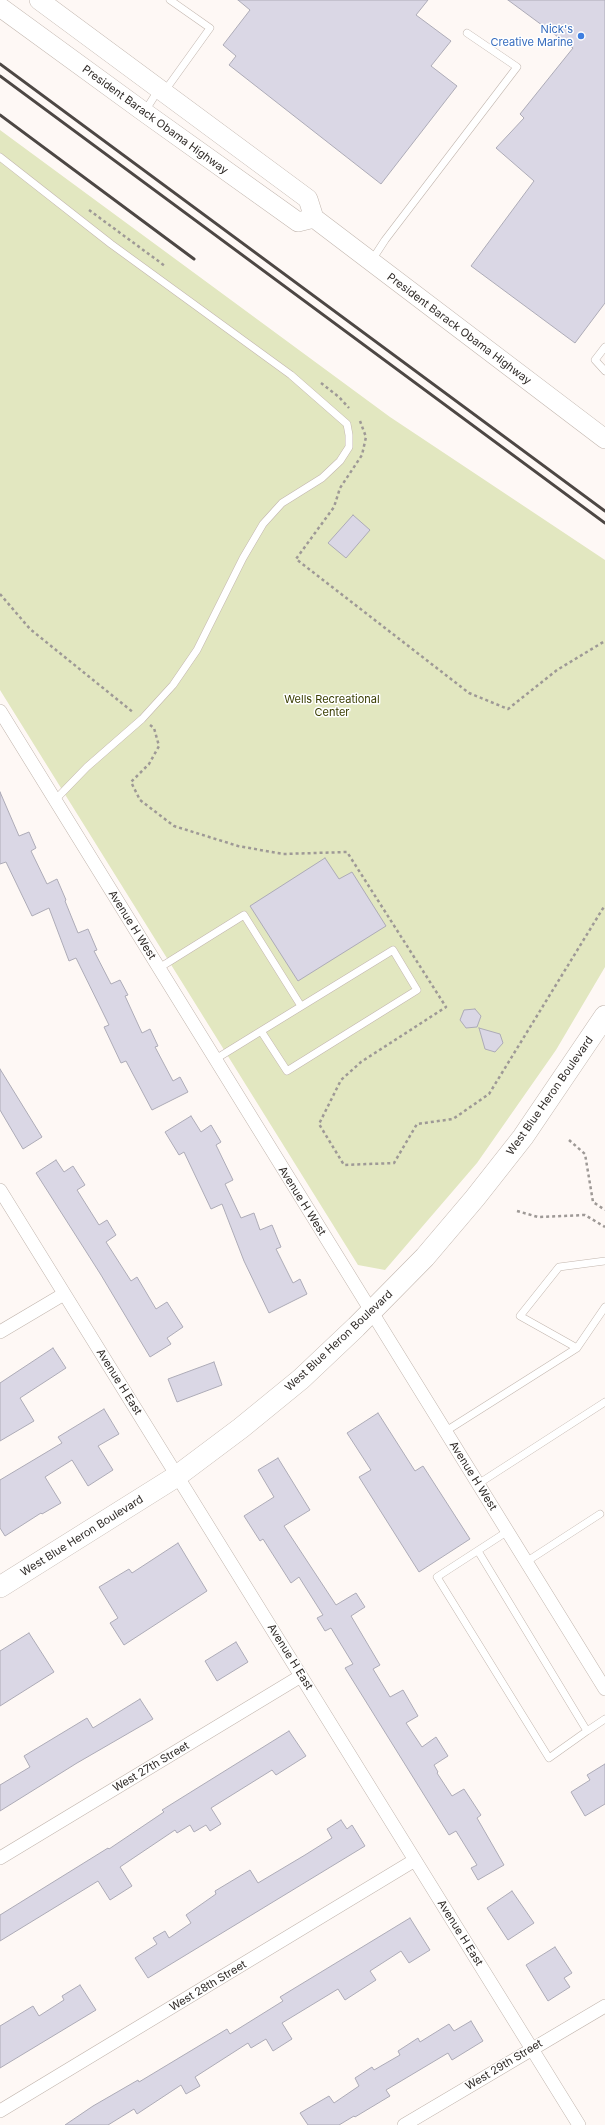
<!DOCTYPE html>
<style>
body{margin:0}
canvas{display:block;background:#fef8f5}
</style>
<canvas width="605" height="2125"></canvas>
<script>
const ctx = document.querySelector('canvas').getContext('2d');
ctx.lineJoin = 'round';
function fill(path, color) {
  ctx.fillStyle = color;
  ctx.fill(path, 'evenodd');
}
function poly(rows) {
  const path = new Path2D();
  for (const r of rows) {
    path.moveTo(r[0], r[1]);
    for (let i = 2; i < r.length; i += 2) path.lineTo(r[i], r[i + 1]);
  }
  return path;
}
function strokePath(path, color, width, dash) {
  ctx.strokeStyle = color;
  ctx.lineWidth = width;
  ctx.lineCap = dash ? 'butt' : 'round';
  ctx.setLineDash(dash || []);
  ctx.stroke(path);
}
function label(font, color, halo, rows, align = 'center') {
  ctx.font = font + ' Inter,sans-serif';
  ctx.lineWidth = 3;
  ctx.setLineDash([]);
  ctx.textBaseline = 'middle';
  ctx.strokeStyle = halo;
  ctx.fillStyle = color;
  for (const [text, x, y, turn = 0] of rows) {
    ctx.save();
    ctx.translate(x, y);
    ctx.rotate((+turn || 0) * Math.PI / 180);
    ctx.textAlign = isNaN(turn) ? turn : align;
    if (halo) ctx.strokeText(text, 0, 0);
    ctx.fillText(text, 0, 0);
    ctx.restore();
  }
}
const green = poly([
 [0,130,390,417,605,560,605,967,556,1050,477,1163,385,1270,358,1265,0,690]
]);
const building = poly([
 [238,0,428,0,416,15,451,41,431,66,457,86,381,184,229,65,236,56,223,45,250,10,238,0],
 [508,0,605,0,605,303,575,343,471,266,534,181,496,148,524,118,520,114,573,48,508,0],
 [353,515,370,530,346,558,328,543,353,515],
 [0,792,19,836,29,832,36,848,31,851,47,884,57,879,66,900,65,901,78,933,88,929,97,950,94,951,111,984,120,980,128,995,125,996,142,1033,150,1029,158,1046,155,1047,173,1081,180,1077,188,1092,152,1110,126,1061,121,1063,104,1027,109,1025,76,958,69,961,49,908,32,916,6,862,0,864,0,792],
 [325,858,339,879,352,872,386,926,298,981,250,906,325,858],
 [475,1009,481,1016,477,1027,466,1028,460,1020,464,1010,475,1009],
 [479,1028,500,1034,503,1043,495,1052,485,1049,479,1028],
 [0,1069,42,1137,23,1149,0,1110,0,1069],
 [191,1116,201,1132,211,1125,221,1142,216,1145,233,1180,225,1184,241,1218,254,1213,260,1230,272,1225,281,1247,276,1249,293,1283,300,1279,307,1294,269,1313,244,1261,222,1204,211,1209,184,1152,179,1155,165,1132,191,1116],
 [56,1160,64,1172,73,1166,85,1185,77,1190,99,1225,107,1220,116,1235,106,1242,131,1281,137,1277,156,1309,167,1302,183,1327,167,1338,171,1344,150,1357,101,1275,36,1173,56,1160],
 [53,1348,66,1368,20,1398,34,1421,0,1441,0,1383,53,1348],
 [214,1362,222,1385,177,1402,168,1379,214,1362],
 [104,1409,119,1434,98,1446,113,1470,88,1486,72,1460,45,1477,61,1503,42,1514,41,1513,5,1536,0,1528,0,1480,62,1443,58,1437,104,1409],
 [378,1413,415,1471,423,1466,470,1539,419,1572,359,1477,371,1470,347,1433,378,1413],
 [278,1458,310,1510,284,1526,336,1605,356,1593,365,1607,351,1616,380,1665,373,1669,390,1697,403,1690,418,1716,406,1723,422,1747,436,1737,448,1756,434,1765,438,1772,437,1773,452,1796,464,1789,481,1815,477,1818,504,1865,478,1880,471,1868,477,1865,456,1831,449,1835,345,1668,353,1664,331,1628,325,1631,317,1618,323,1615,299,1577,291,1583,263,1539,260,1541,244,1516,274,1497,258,1470,278,1458],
 [178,1543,207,1591,124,1645,110,1623,118,1618,99,1587,129,1569,132,1573,178,1543],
 [29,1633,54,1672,0,1706,0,1651,29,1633],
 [236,1642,248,1662,217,1681,205,1661,236,1642],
 [140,1699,153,1719,77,1763,0,1811,0,1785,30,1767,24,1756,87,1718,93,1728,140,1699],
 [289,1731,306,1756,276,1775,272,1770,211,1808,221,1824,210,1831,206,1825,194,1832,190,1825,177,1833,175,1830,120,1867,132,1886,110,1900,98,1881,0,1941,0,1915,108,1848,109,1849,164,1812,162,1810,289,1731],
 [605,1764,605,1804,585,1816,571,1792,590,1780,587,1775,605,1764],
 [341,1820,347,1829,352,1825,365,1846,148,1978,135,1958,157,1944,153,1938,165,1931,169,1938,191,1923,186,1915,216,1894,215,1891,250,1870,258,1883,305,1855,332,1838,327,1829,341,1820],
 [512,1891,534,1923,508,1940,487,1908,512,1891],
 [410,1918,430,1950,409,1963,401,1951,370,1971,376,1980,345,2000,338,1989,282,2023,292,2039,273,2051,266,2039,251,2048,248,2043,195,2077,200,2086,186,2094,181,2085,137,2114,134,2109,108,2125,65,2125,93,2106,138,2080,139,2082,227,2029,230,2034,283,2001,280,1997,410,1918],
 [555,1947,572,1973,564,1978,570,1987,548,2001,526,1965,555,1947],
 [80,1985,96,2010,0,2068,0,2026,33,2006,39,2016,64,2000,62,1996,80,1985],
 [471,2021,483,2041,452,2060,448,2053,386,2090,390,2096,355,2117,354,2116,339,2125,308,2125,300,2113,329,2096,334,2103,359,2086,355,2078,372,2067,374,2070,400,2055,398,2051,418,2038,420,2042,449,2024,454,2031,471,2021]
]);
const path = poly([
 [89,210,165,266],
 [321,383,339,397,349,408],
 [360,421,366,437,362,455,340,488,334,507,296,559,469,693,508,709,557,670,605,641],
 [0,594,30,629,134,713],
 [150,725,154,728,159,746,149,764,131,782,140,800,174,826,238,846,283,854,347,852,446,1007,361,1062,341,1080,319,1124,344,1165,394,1163,417,1124,453,1119,489,1094,605,905],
 [569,1140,585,1154,593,1202,605,1210],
 [517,1211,538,1217,585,1215,605,1227]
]);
const service = poly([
 [164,92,210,28,170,0],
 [145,111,159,89],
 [0,157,111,244,291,375,347,424,349,435,349,447,340,461,322,478,282,503,263,524,243,558,197,650,173,685,142,719,87,767,55,800],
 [372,260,385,240,517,67,467,33],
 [605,347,595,360,605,371],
 [159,968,244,915,301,1006],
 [214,1060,261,1031,393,950,417,990,287,1071,261,1031],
 [577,1348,520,1316,559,1267,605,1261],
 [446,1431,577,1348,605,1307],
 [478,1484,605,1402],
 [478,1551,587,1731,549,1758,437,1577,508,1531],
 [526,1562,600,1514],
 [587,1731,605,1719]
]);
const minor = poly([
 [0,711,605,1689],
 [0,1190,579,2125],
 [0,1332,64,1294],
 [0,1858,301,1676],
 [0,2111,415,1860],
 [404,2125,605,2006]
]);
const secondary = poly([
 [39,0,308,199,314,218,605,439],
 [0,7,144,112,298,222,314,218]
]);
const primary = poly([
 [0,1587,177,1476,241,1428,301,1379,356,1327,425,1257,475,1198,523,1137,605,1016]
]);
const rail = poly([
 [0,64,605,511],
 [0,76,605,523],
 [0,115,194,259]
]);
const markers = [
 [581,36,4,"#3f7fe0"]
];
const shopNames = [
 ["Nick's",573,30],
 ["Creative Marine",573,43]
];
const streetNames = [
 ["President Barack Obama Highway",155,120,36],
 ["President Barack Obama Highway",459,329,37],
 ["Avenue H West",132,925,58],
 ["West Blue Heron Boulevard",550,1096,-55],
 ["Avenue H West",302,1201,58],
 ["West Blue Heron Boulevard",339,1341,-43],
 ["Avenue H East",119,1382,58],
 ["Avenue H West",473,1476,58],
 ["West Blue Heron Boulevard",82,1536,-32],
 ["Avenue H East",290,1657,58],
 ["West 27th Street",151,1767,-31],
 ["Avenue H East",460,1933,58],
 ["West 28th Street",208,1986,-31],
 ["West 29th Street",504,2065,-31]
];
const parkNames = [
 ["Wells Recreational",332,700],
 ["Center",332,713]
];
fill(green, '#e2e7c0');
fill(building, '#dad7e5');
strokePath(building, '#adabb7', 1);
strokePath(service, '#c2b6ae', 8);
strokePath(minor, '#c2b6ae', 14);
strokePath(secondary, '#c2b6ae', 20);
strokePath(primary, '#c2b6ae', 22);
strokePath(path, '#9e9996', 2.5, [3, 3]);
strokePath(service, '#fff', 7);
strokePath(minor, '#fff', 13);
strokePath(secondary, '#fff', 19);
strokePath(primary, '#fff', 21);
strokePath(rail, '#4d4744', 3);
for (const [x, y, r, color] of markers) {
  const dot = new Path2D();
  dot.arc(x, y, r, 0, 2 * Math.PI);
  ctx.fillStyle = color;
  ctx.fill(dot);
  strokePath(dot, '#fff', 1.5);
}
label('11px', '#366cbe', '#fff', shopNames, 'right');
label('11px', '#2f2a27', '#fff', streetNames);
label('11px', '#393d00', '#fff', parkNames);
</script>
